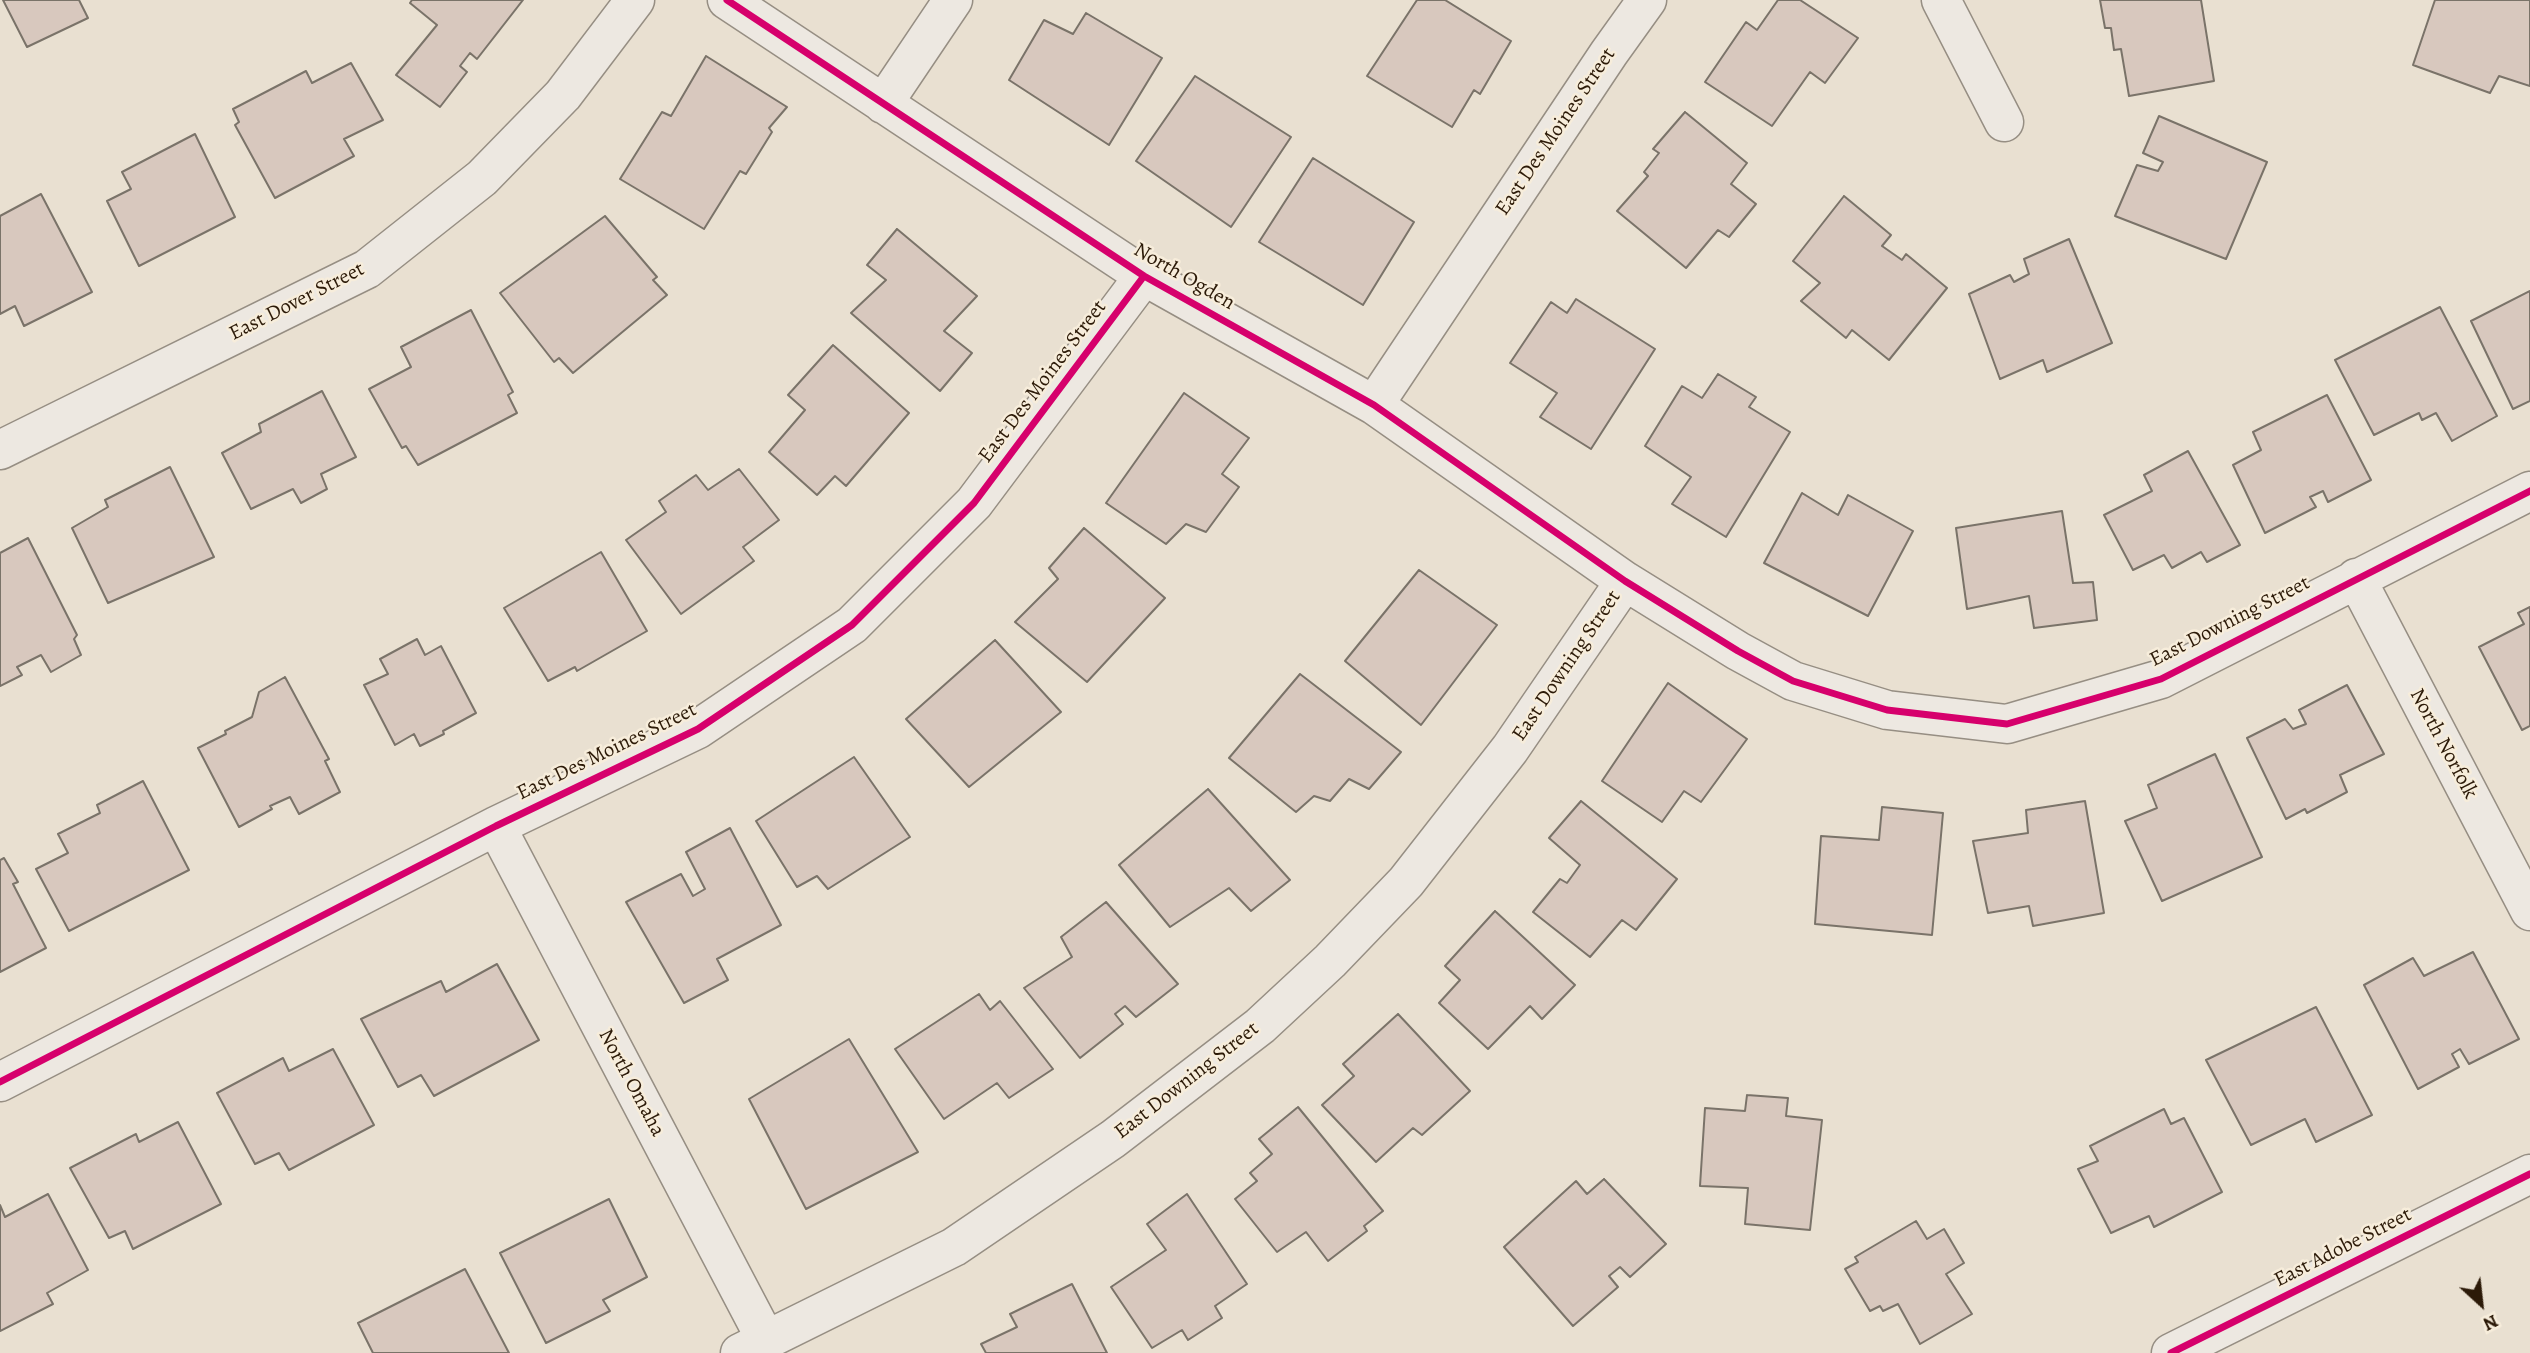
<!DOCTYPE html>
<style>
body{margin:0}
#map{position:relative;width:2530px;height:1353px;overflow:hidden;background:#e9e0d1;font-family:Alegreya,serif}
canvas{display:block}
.north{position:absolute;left:2446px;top:1269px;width:70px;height:70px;-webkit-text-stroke:5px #f7eddb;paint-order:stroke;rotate:153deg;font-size:19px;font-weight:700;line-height:28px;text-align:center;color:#2c1a08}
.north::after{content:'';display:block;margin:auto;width:24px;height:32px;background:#2c1a08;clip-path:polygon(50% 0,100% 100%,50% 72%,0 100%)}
</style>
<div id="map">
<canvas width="2530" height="1353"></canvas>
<div class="north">N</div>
</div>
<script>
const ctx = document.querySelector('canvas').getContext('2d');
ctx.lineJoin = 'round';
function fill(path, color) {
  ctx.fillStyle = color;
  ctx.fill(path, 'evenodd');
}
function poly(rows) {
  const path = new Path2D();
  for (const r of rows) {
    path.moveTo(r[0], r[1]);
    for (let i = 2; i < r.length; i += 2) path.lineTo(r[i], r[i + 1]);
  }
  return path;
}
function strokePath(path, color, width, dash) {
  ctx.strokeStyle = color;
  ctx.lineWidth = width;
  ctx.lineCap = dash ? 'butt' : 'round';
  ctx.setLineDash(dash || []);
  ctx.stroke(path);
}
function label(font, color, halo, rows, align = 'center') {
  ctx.font = font + ' Alegreya,serif';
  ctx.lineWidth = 5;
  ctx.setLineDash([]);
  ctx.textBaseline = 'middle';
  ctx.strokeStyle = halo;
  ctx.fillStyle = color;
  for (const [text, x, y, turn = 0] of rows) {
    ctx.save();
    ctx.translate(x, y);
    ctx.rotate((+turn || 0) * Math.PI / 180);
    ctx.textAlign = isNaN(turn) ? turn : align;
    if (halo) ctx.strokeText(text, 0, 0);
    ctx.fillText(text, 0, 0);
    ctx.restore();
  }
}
const building = poly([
 [3,0,79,0,88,18,27,47,3,0],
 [412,0,523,0,477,59,470,53,460,66,467,72,440,107,396,75,437,25,410,3,412,0],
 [1417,0,1445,0,1511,41,1480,94,1474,90,1452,127,1367,76,1417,0],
 [1778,0,1800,0,1858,38,1825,83,1810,72,1772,126,1705,82,1746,22,1757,30,1778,0],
 [2100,0,2201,0,2214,81,2129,96,2121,49,2114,50,2111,28,2105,28,2100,0],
 [2435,0,2530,0,2530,86,2499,76,2490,93,2413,65,2435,0],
 [1086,13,1162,58,1109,145,1009,80,1044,20,1073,34,1086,13],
 [706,56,787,107,769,128,772,132,746,174,740,171,704,229,620,179,662,112,671,116,706,56],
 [351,63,383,120,344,139,354,156,275,198,235,125,239,122,233,109,306,71,312,83,351,63],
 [1195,76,1291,137,1231,227,1136,161,1195,76],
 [1685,112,1747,163,1731,184,1756,204,1729,237,1718,230,1686,268,1617,211,1648,176,1644,172,1659,153,1653,149,1685,112],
 [2159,116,2267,162,2226,259,2115,216,2137,165,2158,171,2163,162,2143,153,2159,116],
 [195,134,235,217,139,266,107,201,131,189,122,172,195,134],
 [1313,158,1414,222,1363,305,1259,242,1313,158],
 [41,194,92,292,24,326,15,306,0,314,0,216,41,194],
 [1844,196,1891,235,1882,246,1902,260,1906,254,1947,288,1889,360,1852,330,1846,338,1801,301,1820,283,1793,261,1844,196],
 [605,216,657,277,653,280,667,295,573,373,559,358,554,362,500,293,605,216],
 [897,229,977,296,944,331,972,353,940,391,851,313,886,280,867,265,897,229],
 [2069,239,2112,343,2047,372,2043,360,2000,379,1969,294,2010,275,2014,282,2029,274,2024,259,2069,239],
 [2530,291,2530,401,2513,409,2471,321,2530,291],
 [1576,299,1655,349,1591,449,1540,417,1557,393,1510,363,1551,302,1567,313,1576,299],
 [2440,307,2497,416,2452,441,2436,413,2422,420,2419,413,2374,435,2335,360,2440,307],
 [471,310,513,392,508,395,517,413,418,465,406,446,402,448,369,389,411,367,401,347,471,310],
 [833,345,909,413,846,486,835,476,817,495,769,452,805,410,788,395,833,345],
 [1718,374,1756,397,1749,407,1790,432,1726,537,1672,504,1691,477,1645,446,1682,386,1702,398,1718,374],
 [322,391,356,457,321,474,327,489,301,503,293,489,251,509,222,453,261,432,259,424,322,391],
 [1184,393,1249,438,1222,474,1239,487,1206,532,1186,524,1166,544,1106,503,1184,393],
 [2327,395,2371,480,2328,502,2323,491,2310,497,2316,507,2265,533,2233,465,2261,450,2253,432,2327,395],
 [2188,451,2240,545,2207,562,2201,552,2172,568,2164,555,2133,570,2104,515,2152,491,2144,475,2188,451],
 [170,467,214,557,108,603,72,528,108,507,105,500,170,467],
 [739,469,779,520,743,547,754,561,681,614,626,540,666,512,659,501,696,475,708,490,739,469],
 [1802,493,1838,515,1848,495,1913,531,1868,616,1764,563,1802,493],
 [2062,511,2073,583,2093,582,2097,620,2034,628,2029,596,1967,609,1956,528,2062,511],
 [1084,528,1165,598,1087,682,1015,622,1058,579,1049,568,1084,528],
 [28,538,77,635,74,639,81,655,51,672,41,655,17,667,22,675,0,686,0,553,28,538],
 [601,552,647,631,577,671,575,667,548,681,504,608,601,552],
 [1419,570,1497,625,1421,725,1345,661,1419,570],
 [2530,607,2530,726,2522,730,2479,647,2524,624,2518,613,2530,607],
 [417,639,425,655,441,646,476,713,443,731,444,734,420,746,414,734,395,745,364,685,388,674,380,659,417,639],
 [995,640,1061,712,969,787,906,719,995,640],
 [1300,674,1401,752,1369,789,1349,779,1330,801,1314,796,1296,812,1229,758,1300,674],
 [285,677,329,759,325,761,340,792,299,814,290,797,270,806,272,809,239,827,198,748,226,734,225,731,252,717,259,692,285,677],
 [1668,683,1747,739,1701,802,1684,791,1662,822,1602,781,1668,683],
 [2347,685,2384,754,2340,775,2347,792,2307,813,2305,809,2286,819,2247,738,2285,719,2293,729,2306,724,2299,710,2347,685],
 [2215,754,2262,857,2162,901,2125,821,2157,808,2148,785,2215,754],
 [854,757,910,837,828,889,817,876,797,887,756,821,854,757],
 [143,781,189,870,69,931,36,869,68,853,58,834,100,813,97,805,143,781],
 [1208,789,1290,880,1251,911,1229,888,1170,927,1119,865,1208,789],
 [1581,801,1677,879,1636,930,1622,920,1590,957,1533,912,1560,879,1567,883,1580,865,1549,838,1581,801],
 [2085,801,2104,913,2033,926,2029,906,1988,913,1973,841,2028,833,2026,810,2085,801],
 [1882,807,1943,813,1932,935,1815,924,1821,836,1879,840,1882,807],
 [730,828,781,925,717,959,728,980,684,1003,626,902,681,874,693,896,705,889,686,852,730,828],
 [4,858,18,882,13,884,46,948,0,972,0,860,4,858],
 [1106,902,1178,984,1136,1017,1125,1006,1115,1014,1123,1024,1080,1058,1024,988,1072,957,1061,937,1106,902],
 [1495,911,1575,985,1542,1019,1530,1006,1488,1049,1439,1003,1460,980,1445,966,1495,911],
 [2473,952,2519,1039,2469,1064,2460,1049,2452,1054,2459,1067,2418,1089,2364,985,2413,958,2424,976,2473,952],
 [497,964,539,1040,434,1096,421,1075,398,1087,361,1019,441,981,446,992,497,964],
 [979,994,990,1010,1000,1001,1053,1069,1009,1098,997,1083,944,1119,895,1049,979,994],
 [2316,1007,2372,1115,2316,1142,2305,1119,2251,1145,2206,1060,2316,1007],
 [1398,1014,1470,1091,1422,1135,1413,1128,1376,1162,1322,1105,1354,1076,1343,1064,1398,1014],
 [849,1039,918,1152,806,1209,749,1099,849,1039],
 [333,1049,374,1125,289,1170,279,1153,255,1164,217,1093,283,1058,289,1071,333,1049],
 [1747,1095,1788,1098,1786,1116,1822,1120,1810,1230,1745,1224,1748,1188,1700,1186,1705,1108,1745,1111,1747,1095],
 [1298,1107,1383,1211,1364,1226,1367,1231,1328,1261,1306,1232,1277,1252,1235,1199,1257,1181,1250,1173,1272,1154,1259,1139,1298,1107],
 [2164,1109,2171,1124,2184,1118,2222,1192,2154,1227,2149,1216,2111,1233,2078,1169,2098,1161,2090,1146,2164,1109],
 [178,1122,221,1204,133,1249,125,1231,109,1238,70,1168,136,1134,139,1142,178,1122],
 [1604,1179,1666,1244,1630,1277,1620,1267,1609,1276,1618,1287,1573,1326,1504,1247,1576,1181,1587,1194,1604,1179],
 [48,1194,88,1270,47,1293,53,1304,0,1331,0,1205,5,1217,48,1194],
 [1187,1194,1247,1284,1215,1306,1222,1318,1188,1340,1182,1330,1152,1348,1111,1287,1166,1250,1147,1224,1187,1194],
 [609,1199,647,1277,603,1300,610,1311,546,1343,500,1253,609,1199],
 [1916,1221,1927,1239,1944,1229,1964,1263,1946,1274,1972,1314,1920,1344,1898,1304,1883,1311,1880,1306,1870,1311,1845,1269,1858,1262,1855,1257,1916,1221],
 [465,1269,509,1353,373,1353,358,1323,465,1269],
 [1072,1284,1107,1353,986,1353,981,1344,1017,1327,1010,1314,1072,1284]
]);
const minor = poly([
 [727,0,1144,276,1374,405,1625,581,1738,651,1793,681,1887,710,2007,724,2161,679,2530,491],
 [1941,0,2004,122],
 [883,104,953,0],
 [1374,405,1609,53,1647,0],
 [0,450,367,269,482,178,563,95,635,0],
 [2356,578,2530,911],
 [496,826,766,1340],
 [0,1082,496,826,698,729,852,625,974,503,1144,276],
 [740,1353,954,1247,1113,1139,1260,1026,1330,961,1406,882,1510,749,1625,581],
 [2171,1353,2530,1174]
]);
const cycleway = poly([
 [727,0,1144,276,1374,405,1625,581,1738,651,1793,681,1887,710,2007,724,2161,679,2530,491],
 [0,1082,496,826,698,729,852,625,974,503,1144,276],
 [2171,1353,2530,1174]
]);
const streetNames = [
 ["East Des Moines Street",1556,132,-56],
 ["North Ogden",1184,277,30],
 ["East Dover Street",297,302,-27],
 ["East Des Moines Street",1043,382,-53],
 ["East Downing Street",2230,622,-27],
 ["East Downing Street",1567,666,-56],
 ["North Norfolk",2443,744,62],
 ["East Des Moines Street",607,752,-26],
 ["East Downing Street",1187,1081,-38],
 ["North Omaha",631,1083,62],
 ["East Adobe Street",2343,1248,-27]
];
fill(building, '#d8c8be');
strokePath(building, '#7a7369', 2);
strokePath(minor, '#968e83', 41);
strokePath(minor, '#ede8e1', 38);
strokePath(cycleway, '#d6006c', 7);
label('21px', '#2c1a08', '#f7eddb', streetNames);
</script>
